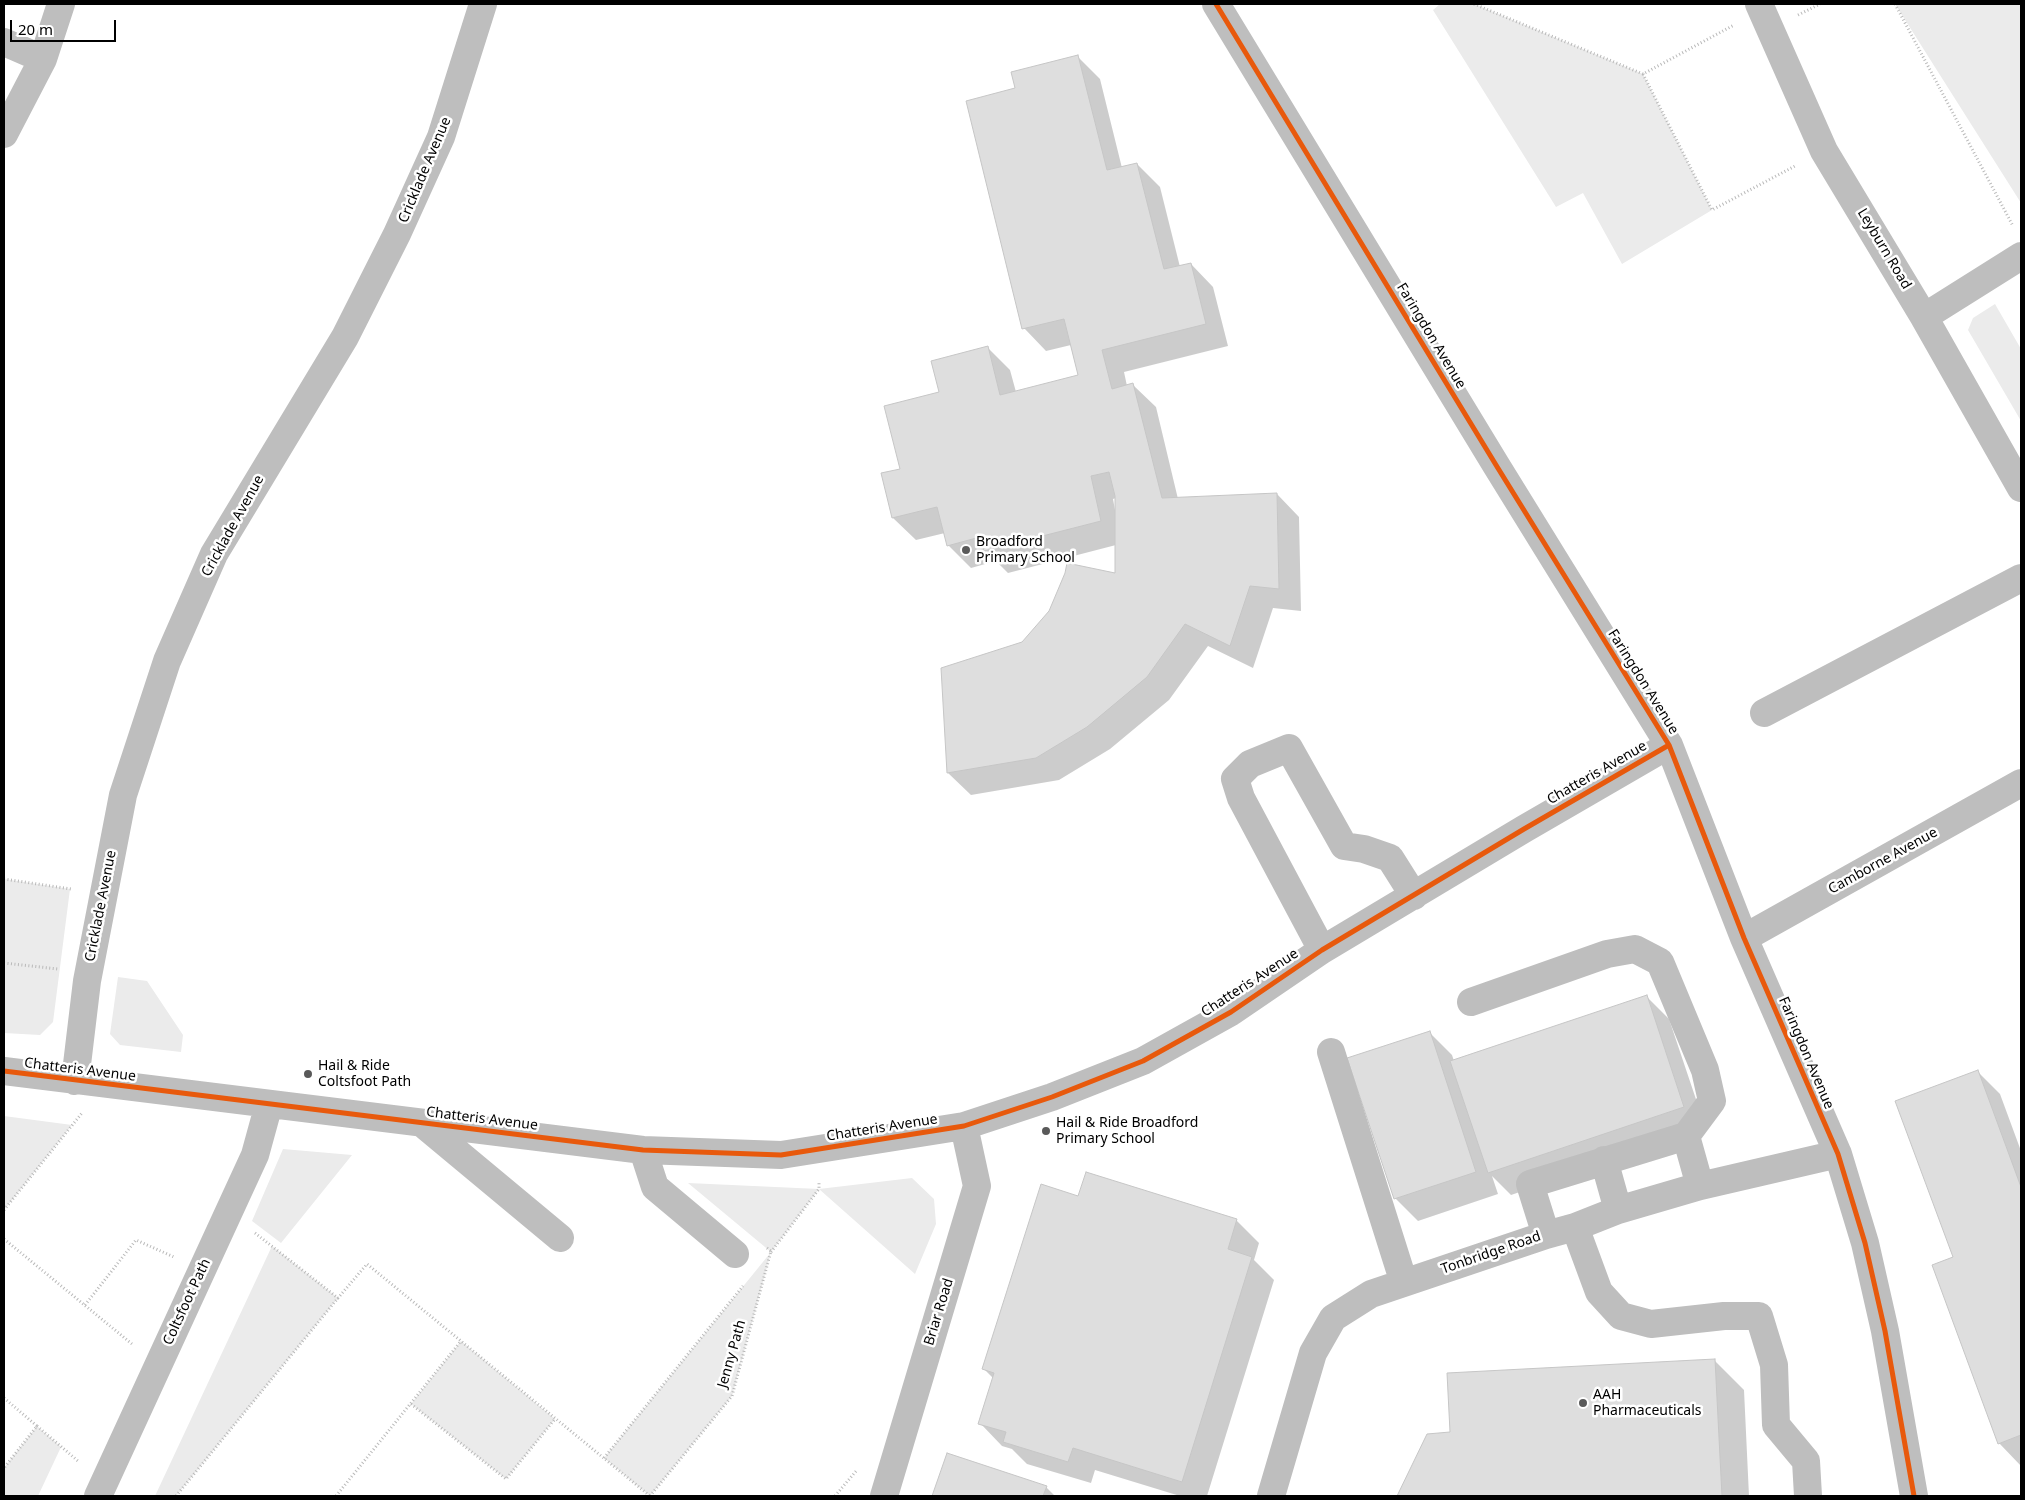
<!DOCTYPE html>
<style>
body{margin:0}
#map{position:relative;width:2025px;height:1500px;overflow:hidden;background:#fff;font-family:"Noto Sans",sans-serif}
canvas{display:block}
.frame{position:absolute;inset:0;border:5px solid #000;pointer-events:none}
.scale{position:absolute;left:10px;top:20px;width:106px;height:22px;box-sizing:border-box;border:2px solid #000;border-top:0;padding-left:6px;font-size:15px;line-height:18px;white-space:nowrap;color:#000;-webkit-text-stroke:4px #fff;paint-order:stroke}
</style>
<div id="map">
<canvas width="2025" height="1500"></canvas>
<div class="frame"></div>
<div class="scale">20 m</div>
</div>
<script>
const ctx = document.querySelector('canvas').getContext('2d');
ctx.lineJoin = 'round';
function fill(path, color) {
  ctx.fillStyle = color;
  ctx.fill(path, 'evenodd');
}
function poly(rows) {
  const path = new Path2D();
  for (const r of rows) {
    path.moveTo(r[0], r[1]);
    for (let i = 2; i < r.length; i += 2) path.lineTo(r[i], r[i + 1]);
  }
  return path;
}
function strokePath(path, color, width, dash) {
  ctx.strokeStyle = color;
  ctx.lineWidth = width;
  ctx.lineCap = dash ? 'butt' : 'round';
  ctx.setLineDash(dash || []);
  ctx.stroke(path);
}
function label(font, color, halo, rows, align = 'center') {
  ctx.font = font + ' "Noto Sans",sans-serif';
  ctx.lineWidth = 5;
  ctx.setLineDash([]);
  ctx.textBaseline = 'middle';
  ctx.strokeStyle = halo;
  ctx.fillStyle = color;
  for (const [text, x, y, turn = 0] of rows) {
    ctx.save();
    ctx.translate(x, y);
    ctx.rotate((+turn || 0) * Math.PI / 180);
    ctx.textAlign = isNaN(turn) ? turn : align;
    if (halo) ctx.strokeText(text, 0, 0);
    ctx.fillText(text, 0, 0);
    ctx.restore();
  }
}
const green = poly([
 [1440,4,1474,4,1643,74,1712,210,1622,264,1583,193,1556,207,1433,10],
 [1895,4,2021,4,2021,203],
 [1995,304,2021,349,2021,421,1968,330,1973,318],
 [4,879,70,889,53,1022,40,1035,4,1033],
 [118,977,147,981,183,1035,181,1052,120,1045,110,1034],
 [4,1116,72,1125,4,1210],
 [283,1149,352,1155,281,1243,252,1221],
 [912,1178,934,1199,936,1224,915,1274,819,1189,771,1252,732,1396,650,1496,604,1458,771,1252,688,1183,819,1189],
 [272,1246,338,1298,176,1496,155,1496],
 [461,1341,555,1419,506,1479,411,1404],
 [37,1426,61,1447,38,1496,4,1496,4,1468]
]);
const shadow = poly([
 [1077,56,1100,79,1122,168,1137,164,1160,187,1180,267,1191,264,1213,287,1228,346,1124,372,1127,386,1133,385,1156,407,1178,499,1277,494,1299,517,1301,611,1273,608,1253,668,1208,646,1169,700,1110,749,1059,780,971,795,948,773,1023,643,1116,575,1116,545,1008,573,996,561,971,568,948,545,945,533,916,540,893,518,901,470,940,393,988,348,1010,370,1016,392,1079,376,1071,345,1046,351,1024,328,1017,89],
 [1116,498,1115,510,1113,499],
 [1646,996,1669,1019,1706,1129,1511,1195,1492,1176,1498,1194,1418,1221,1395,1198,1429,1032,1452,1055,1454,1061],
 [1978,1072,2000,1094,2021,1151,2021,1466,1999,1443,1955,1258],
 [1079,1197,1236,1220,1259,1243,1254,1260,1274,1280,1207,1496,1180,1496,1095,1470,1091,1483,1027,1464,1012,1449,1002,1446,980,1423,994,1379,984,1369],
 [1714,1360,1744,1390,1749,1496,1399,1496,1428,1435,1451,1434],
 [948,1455,1046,1487,1055,1496,934,1496]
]);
const building = poly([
 [1078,55,1107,170,1137,163,1164,269,1191,263,1206,324,1102,350,1112,389,1133,383,1162,498,1277,493,1279,589,1250,586,1230,646,1185,624,1147,677,1087,727,1036,758,947,773,941,668,1022,642,1049,611,1065,573,1067,563,1115,573,1115,496,1109,472,1091,476,1101,521,984,551,980,537,947,546,937,507,892,518,881,473,900,469,884,406,939,392,931,361,988,346,1000,395,1078,375,1064,319,1022,329,966,101,1015,88,1011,72,1078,55],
 [1647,995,1684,1107,1488,1173,1450,1061,1647,995],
 [1430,1031,1476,1172,1394,1199,1347,1058,1430,1031],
 [1978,1070,2021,1187,2021,1435,1998,1444,1932,1265,1953,1257,1895,1101,1978,1070],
 [1086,1172,1237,1219,1228,1249,1252,1257,1182,1482,1073,1448,1068,1462,1003,1442,1006,1432,978,1424,994,1373,982,1369,1041,1184,1078,1196,1086,1172],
 [1715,1359,1722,1496,1397,1496,1427,1434,1450,1432,1447,1373,1715,1359],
 [947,1453,1047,1486,1043,1496,932,1496,947,1453]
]);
const path = poly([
 [1474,4,1643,74,1734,25],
 [1895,4,2013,226],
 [1798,15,1820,4],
 [1643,74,1712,210,1795,166],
 [4,879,71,889],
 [4,963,58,969],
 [4,1210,82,1113],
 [255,1233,338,1298,367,1264,650,1496],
 [4,1239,132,1344],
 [771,1252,819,1189,819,1182],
 [85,1305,136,1240,174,1257],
 [4,1398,37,1426,4,1468],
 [411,1404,506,1479,555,1419],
 [37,1426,78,1461],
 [604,1458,743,1286],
 [176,1496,338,1298],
 [336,1496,461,1341],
 [650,1496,732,1396,771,1251,767,1248],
 [835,1496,857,1470]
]);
const minor = poly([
 [1216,4,1496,465,1669,745,1744,938,1838,1154,1865,1243,1885,1331,1914,1496],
 [1759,4,1824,151,1924,317,2021,488],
 [4,42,43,59],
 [4,134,43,59,61,4],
 [1924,317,2021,256],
 [1764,713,2021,578],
 [1744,938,2021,783],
 [1322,950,1241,798,1235,779,1250,764,1289,748,1344,846,1364,849,1390,858,1414,896],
 [1471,1002,1607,954,1635,949,1660,962,1705,1070,1712,1101,1686,1136,1700,1186],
 [1331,1052,1404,1283],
 [4,1071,643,1150,781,1155,964,1126,1052,1097,1143,1061,1231,1012,1322,950,1524,829,1669,745],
 [75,1081,87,981,123,795,167,661,214,554,345,337,397,234,441,137,483,4],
 [423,1124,560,1238],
 [643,1150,655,1187,735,1254],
 [1604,1160,1618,1210],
 [1575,1227,1599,1292,1621,1316,1651,1324,1724,1316,1759,1316,1774,1365,1776,1425,1806,1461,1808,1496],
 [1546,1235,1530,1184,1686,1136],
 [98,1496,255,1155,269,1104],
 [884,1496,977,1186,964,1126],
 [1271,1496,1313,1353,1333,1318,1371,1294,1546,1235,1575,1227,1618,1210,1700,1186,1838,1154]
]);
const cycleway = poly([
 [1216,4,1496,465,1669,745,1744,938,1838,1154,1865,1243,1885,1331,1914,1496],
 [4,1071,643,1150,781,1155,964,1126,1052,1097,1143,1061,1231,1012,1322,950,1524,829,1669,745]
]);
const markers = [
 [966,550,5,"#595959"],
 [308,1074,5,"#595959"],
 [1046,1131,5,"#595959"],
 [1583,1403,5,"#595959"]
];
const streetNames = [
 ["Cricklade Avenue",425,170,-67],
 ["Leyburn Road",1884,249,59],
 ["Faringdon Avenue",1431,336,59],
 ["Cricklade Avenue",233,526,-61],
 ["Faringdon Avenue",1643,682,58],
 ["Chatteris Avenue",1597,773,-30],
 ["Camborne Avenue",1883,861,-29],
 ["Cricklade Avenue",101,906,-79],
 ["Chatteris Avenue",1250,983,-33],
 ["Faringdon Avenue",1806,1053,67],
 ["Chatteris Avenue",80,1070,7],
 ["Chatteris Avenue",482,1119,7],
 ["Chatteris Avenue",882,1128,-9],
 ["Tonbridge Road",1491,1253,-19],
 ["Coltsfoot Path",187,1302,-65],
 ["Briar Road",939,1312,-73],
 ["Jenny Path",732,1354,-74]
];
const poiNames = [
 ["Broadford",976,542],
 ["Primary School",976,558],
 ["Hail & Ride",318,1066],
 ["Coltsfoot Path",318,1082],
 ["Hail & Ride Broadford",1056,1123],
 ["Primary School",1056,1139],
 ["AAH",1593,1395],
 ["Pharmaceuticals",1593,1411]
];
fill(green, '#ebebeb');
fill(shadow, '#0003');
fill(building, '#dedede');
strokePath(building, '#c6c6c6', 1);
strokePath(path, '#b9b9b9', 3, [1, 2.5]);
strokePath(minor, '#bebebe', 28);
strokePath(cycleway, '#e8590c', 5);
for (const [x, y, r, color] of markers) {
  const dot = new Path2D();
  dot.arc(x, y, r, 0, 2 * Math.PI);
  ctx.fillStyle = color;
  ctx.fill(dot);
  strokePath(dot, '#fff', 2);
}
label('14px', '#000', '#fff', streetNames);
label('14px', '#000', '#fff', poiNames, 'left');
</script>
